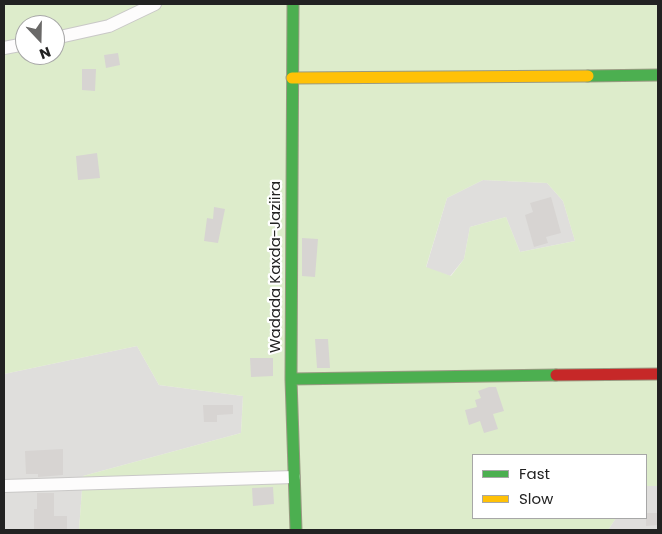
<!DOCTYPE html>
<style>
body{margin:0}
#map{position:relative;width:662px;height:534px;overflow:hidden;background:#f0eeeb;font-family:Poppins,sans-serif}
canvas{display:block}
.frame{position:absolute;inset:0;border:5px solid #222;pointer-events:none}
.legend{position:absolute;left:472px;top:454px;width:175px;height:65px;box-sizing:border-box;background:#fff;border:1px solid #a7a7a7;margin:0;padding:6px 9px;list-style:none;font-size:15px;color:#222}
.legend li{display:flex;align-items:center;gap:10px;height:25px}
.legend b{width:25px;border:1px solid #a7a7a7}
.north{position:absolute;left:15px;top:15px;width:50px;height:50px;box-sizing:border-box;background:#fff;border:1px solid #a7a7a7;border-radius:50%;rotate:159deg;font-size:14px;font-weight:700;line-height:20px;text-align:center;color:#222}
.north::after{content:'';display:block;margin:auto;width:18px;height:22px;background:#6a6968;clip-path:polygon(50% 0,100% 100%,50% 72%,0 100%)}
</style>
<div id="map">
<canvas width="662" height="534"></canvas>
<div class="frame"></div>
<ul class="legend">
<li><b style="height:6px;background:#4caf50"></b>Fast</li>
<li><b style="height:6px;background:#ffc107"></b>Slow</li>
</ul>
<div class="north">N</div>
</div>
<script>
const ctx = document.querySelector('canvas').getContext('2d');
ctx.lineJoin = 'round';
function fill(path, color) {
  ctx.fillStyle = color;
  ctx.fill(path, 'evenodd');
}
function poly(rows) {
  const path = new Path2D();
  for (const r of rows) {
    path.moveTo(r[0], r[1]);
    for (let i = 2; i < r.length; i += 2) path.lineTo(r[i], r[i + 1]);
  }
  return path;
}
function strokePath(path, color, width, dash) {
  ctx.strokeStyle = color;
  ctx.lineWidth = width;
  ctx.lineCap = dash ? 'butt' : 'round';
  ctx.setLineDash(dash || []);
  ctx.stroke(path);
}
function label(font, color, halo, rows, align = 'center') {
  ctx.font = font + ' Poppins,sans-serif';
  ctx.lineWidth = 4.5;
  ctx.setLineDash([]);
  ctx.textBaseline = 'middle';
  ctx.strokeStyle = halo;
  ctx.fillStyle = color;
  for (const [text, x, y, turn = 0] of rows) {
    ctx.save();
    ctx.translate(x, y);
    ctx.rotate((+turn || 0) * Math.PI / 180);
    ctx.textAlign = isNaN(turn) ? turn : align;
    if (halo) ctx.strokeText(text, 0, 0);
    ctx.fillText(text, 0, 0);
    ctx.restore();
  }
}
const residential = poly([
 [483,180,547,183,563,201,575,241,520,252,506,217,470,227,464,259,450,276,426,268,447,198],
 [137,346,159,385,243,396,241,433,83,476,79,530,4,530,4,374],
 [646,486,658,486,658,530,608,530,616,518,646,518]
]);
const grass = poly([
 [4,4,658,4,658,486,646,486,646,455,473,455,473,518,616,518,608,530,79,530,83,476,241,433,243,396,159,385,137,346,4,374],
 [25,25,55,25,55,55,25,55],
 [483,180,547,183,563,201,575,241,520,252,506,217,470,227,464,259,451,276,426,267,447,198]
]);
const building = poly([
 [118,53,120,65,106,68,104,55],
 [82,69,96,69,95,91,82,90],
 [97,153,100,178,78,180,76,156],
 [551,197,561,233,546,237,548,243,534,247,525,215,533,212,530,203],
 [214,207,225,209,218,243,204,241,207,218,213,219],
 [302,238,318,239,315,277,302,276],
 [315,339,328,339,330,368,317,368],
 [250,358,273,358,273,376,251,377],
 [489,387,496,387,504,411,493,414,498,429,484,433,480,421,469,425,465,410,477,407,475,400,481,398,478,391],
 [203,405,233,405,233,414,217,415,217,422,204,422],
 [63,449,63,475,38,477,38,474,26,474,25,451],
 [273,487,274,504,253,506,252,488],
 [37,493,54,493,54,516,67,516,67,530,34,530,34,509,37,509],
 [646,513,658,513,658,525,646,526]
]);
const street = poly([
 [55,38,109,26,155,4],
 [4,48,25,44],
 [4,486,294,477]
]);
const fast = poly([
 [293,4,291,379,296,530],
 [588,76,658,75],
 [291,379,556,375]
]);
const slow = poly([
 [292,78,588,76]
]);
const jam = poly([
 [556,375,658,374]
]);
const streetNames = [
 ["Wadada Kaxda-Jaziira",276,267,-90]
];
fill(residential, '#dfdedc');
fill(grass, '#ddeccb');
fill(building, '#d7d4d2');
strokePath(street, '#c9c8c7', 14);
strokePath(fast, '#999a82', 13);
strokePath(slow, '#999a82', 13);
strokePath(jam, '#999a82', 13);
strokePath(street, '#fdfcfc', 12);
strokePath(fast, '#4caf50', 11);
strokePath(slow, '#ffc107', 11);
strokePath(jam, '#c62828', 11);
label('15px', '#222', '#fff', streetNames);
</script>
